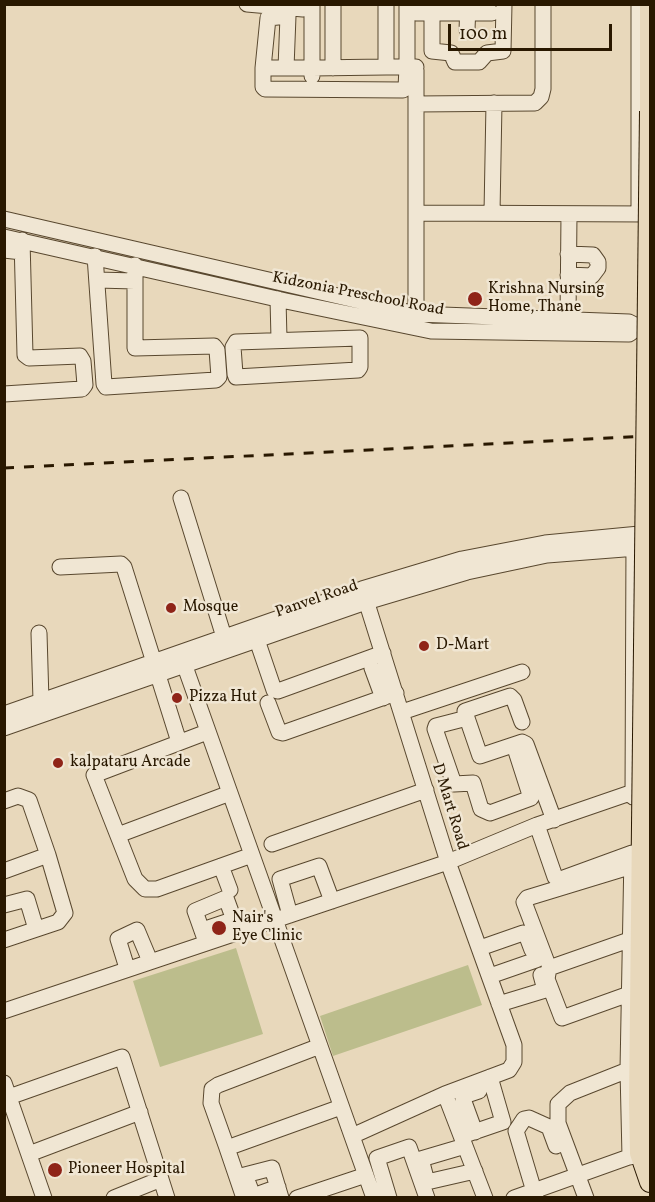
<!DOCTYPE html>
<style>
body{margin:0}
#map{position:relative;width:655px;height:1202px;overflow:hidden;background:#e8d8bb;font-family:Vollkorn,serif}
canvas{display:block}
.frame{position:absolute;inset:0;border:6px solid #291800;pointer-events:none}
.scale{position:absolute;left:448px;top:24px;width:164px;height:27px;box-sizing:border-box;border:3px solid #291800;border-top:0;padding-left:8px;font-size:18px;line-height:21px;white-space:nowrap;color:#291800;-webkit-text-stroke:4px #f0e6d3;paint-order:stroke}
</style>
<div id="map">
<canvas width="655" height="1202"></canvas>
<div class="frame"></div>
<div class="scale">100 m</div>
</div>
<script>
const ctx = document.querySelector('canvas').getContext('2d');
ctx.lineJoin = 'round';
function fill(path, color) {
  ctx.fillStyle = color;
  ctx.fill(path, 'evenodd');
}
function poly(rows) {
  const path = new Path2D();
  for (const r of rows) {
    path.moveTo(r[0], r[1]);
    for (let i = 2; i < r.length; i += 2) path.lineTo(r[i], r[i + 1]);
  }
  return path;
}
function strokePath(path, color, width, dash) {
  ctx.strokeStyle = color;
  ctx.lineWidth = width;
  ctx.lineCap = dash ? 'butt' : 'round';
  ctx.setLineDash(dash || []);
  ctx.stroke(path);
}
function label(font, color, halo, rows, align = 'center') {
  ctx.font = font + ' Vollkorn,serif';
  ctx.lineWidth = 5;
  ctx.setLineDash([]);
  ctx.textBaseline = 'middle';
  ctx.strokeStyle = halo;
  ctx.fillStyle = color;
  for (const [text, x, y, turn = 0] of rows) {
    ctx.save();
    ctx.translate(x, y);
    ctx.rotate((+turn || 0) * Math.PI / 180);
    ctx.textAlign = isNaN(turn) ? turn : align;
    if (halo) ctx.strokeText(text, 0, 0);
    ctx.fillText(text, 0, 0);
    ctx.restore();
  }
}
const green = poly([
 [236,948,263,1034,160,1067,133,981],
 [468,965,482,1005,333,1056,320,1016]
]);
const minor = poly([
 [247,4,303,9],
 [386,4,386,67],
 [407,4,407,67,406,88,403,90,265,89,263,87,263,68,312,68,386,67,416,67],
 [432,4,432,51,451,53,455,62,479,62,487,53,503,51,504,4],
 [639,4,639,210],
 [416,13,492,13],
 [467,30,468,4],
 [263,68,268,18,288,16,286,68],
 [333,68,333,4],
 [416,70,416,322],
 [312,76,312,4],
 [416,104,535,103,541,97,543,89,543,4],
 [416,213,650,214],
 [492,213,494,103],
 [4,219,416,314,629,322,639,327,650,328],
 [4,237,286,301,431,331,629,334,639,327],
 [4,250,22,252],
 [95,256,104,384,106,387,216,380,219,377,217,350,214,346,135,348,135,265],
 [568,275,592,276,598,268,598,262,593,255,568,254],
 [97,280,135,281],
 [278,299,279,339],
 [568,319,569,214],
 [360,338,360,367,358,370,236,377,235,374,233,347,236,342,360,338],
 [4,394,82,389,85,385,83,361,80,356,29,358,25,355,22,240],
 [181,498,224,637],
 [60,567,121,564,124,567,179,742],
 [364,594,448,862,514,1045,514,1062,509,1070,445,1094],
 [39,633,41,701],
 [257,640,274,690,278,691,383,653],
 [182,658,374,1198],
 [372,668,383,698],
 [268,703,279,732,283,733,396,693],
 [465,711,510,696,514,700,522,722],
 [402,712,522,672],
 [4,714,362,589,462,559,545,543,650,533],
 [4,728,366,602,467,572,547,555,650,547],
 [207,732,94,775,135,879,145,889,157,889,252,855],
 [514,745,531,798,490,813,481,809,473,783,454,784,435,729,436,726,467,718,480,756,522,742,526,744,554,820],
 [633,797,634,539],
 [4,801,18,796,29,800,48,855],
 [537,825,555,877,558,880,632,853],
 [118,835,230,793],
 [272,844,426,790],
 [221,866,230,890],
 [4,871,48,855,65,913,58,922,4,940],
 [4,905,27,899,36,929],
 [290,915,280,879,319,866,332,901],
 [202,930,235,919],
 [206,942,195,911,226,898,238,931],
 [480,948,523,933,526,934,532,950],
 [546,960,524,902,527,898,632,866],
 [127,968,118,939,137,930,150,961],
 [490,976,536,960],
 [629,994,562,1018,547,979,549,968,629,940],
 [499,1004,545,990,541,975],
 [4,1011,448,862,537,825,633,792,650,790],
 [4,1083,44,1198],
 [9,1097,122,1057,167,1198],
 [475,1132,463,1099,464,1096,479,1091],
 [352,1136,445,1094,485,1198],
 [462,1136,503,1122,490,1077],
 [465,1146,421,1159,427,1182,475,1171],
 [227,1148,211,1103,212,1089,218,1085,320,1046],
 [29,1154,140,1112],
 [630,1157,628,1070,632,854],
 [237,1177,272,1168,281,1198],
 [247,1180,253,1196,278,1187],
 [114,1198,161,1179],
 [244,1198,227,1148,341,1107],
 [297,1198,366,1175],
 [389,1198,377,1158,409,1147,427,1198],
 [514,1198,640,1153],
 [536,1198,516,1131,524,1119,529,1118,549,1127,556,1146],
 [586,1198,558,1123,558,1104,570,1093,628,1070]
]);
const major = poly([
 [650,111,650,4],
 [642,825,639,1102,640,1153,650,1182]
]);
const rail = poly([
 [4,468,650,436]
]);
const majorBridge = poly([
 [642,825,650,111]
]);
const markers = [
 [475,299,8,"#8f2418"],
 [171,608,6,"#8f2418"],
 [424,646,6,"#8f2418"],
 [177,698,6,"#8f2418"],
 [58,763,6,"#8f2418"],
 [219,928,8,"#8f2418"],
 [55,1170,8,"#8f2418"]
];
const poiNames = [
 ["Krishna Nursing",488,290],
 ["Home, Thane",488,308],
 ["Mosque",183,608],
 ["D-Mart",436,646],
 ["Pizza Hut",189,698],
 ["kalpataru Arcade",70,763],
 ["Nair's",232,919],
 ["Eye Clinic",232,937],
 ["Pioneer Hospital",68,1170]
];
const streetNames = [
 ["Kidzonia Preschool Road",358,295,11],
 ["Panvel Road",317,600,-19],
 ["D Mart Road",449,807,73]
];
fill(green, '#bcbd8c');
strokePath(minor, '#59482f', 17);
strokePath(major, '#291800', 22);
strokePath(minor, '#f0e6d3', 15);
strokePath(major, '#e8d8bb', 20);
strokePath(rail, '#291800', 3, [10, 10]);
strokePath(majorBridge, '#291800', 22, []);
strokePath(majorBridge, '#e8d8bb', 20);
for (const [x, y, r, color] of markers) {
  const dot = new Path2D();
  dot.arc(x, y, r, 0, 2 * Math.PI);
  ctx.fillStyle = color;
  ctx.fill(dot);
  strokePath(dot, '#f0e6d3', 2);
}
label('16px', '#291800', '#f0e6d3', poiNames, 'left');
label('16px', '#291800', '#f0e6d3', streetNames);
</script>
